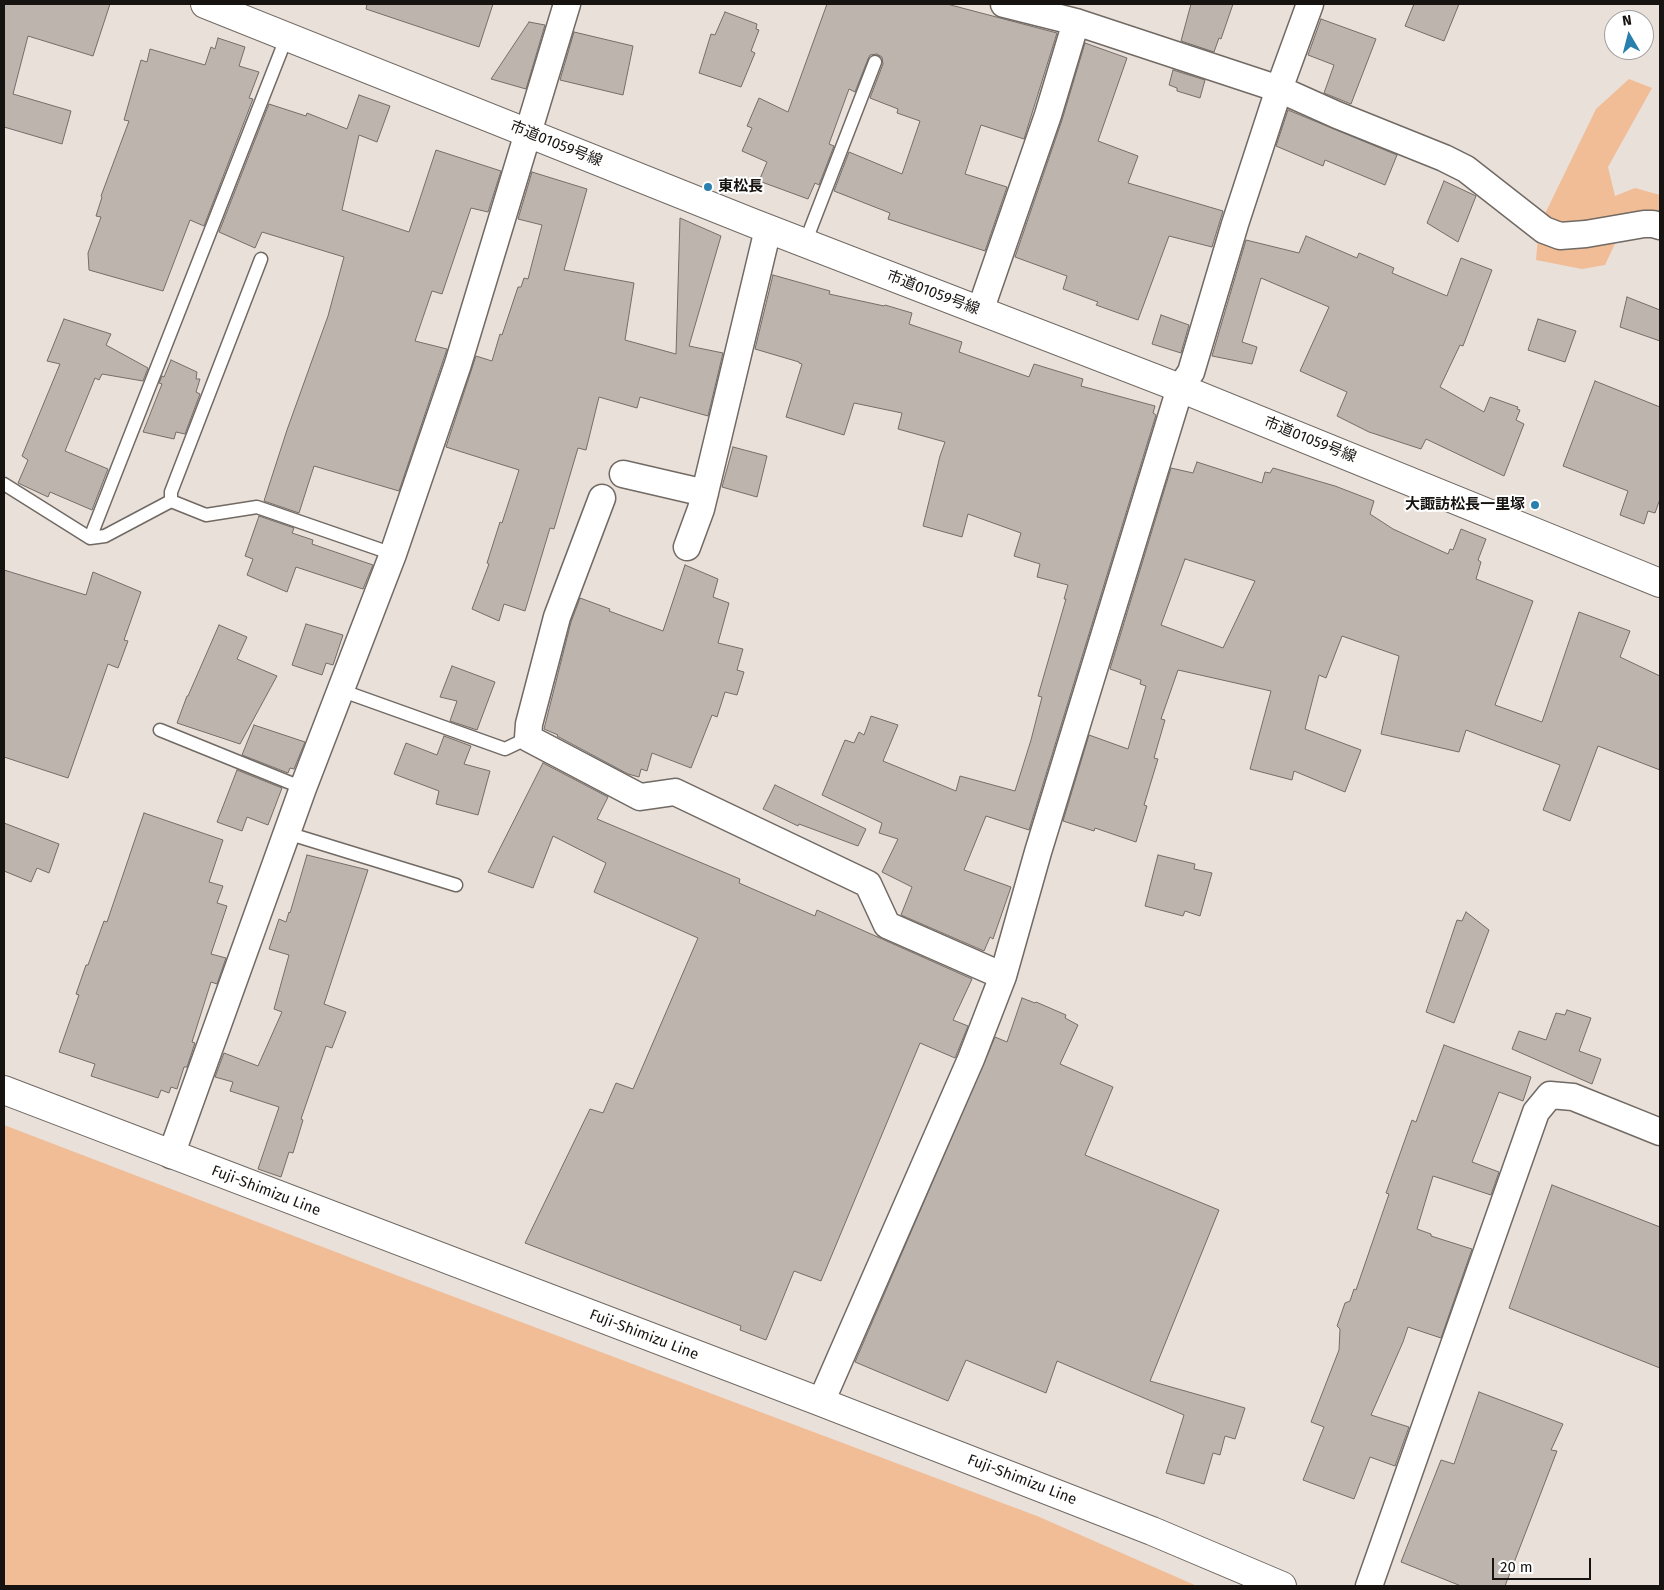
<!DOCTYPE html>
<meta charset="utf-8">
<style>
body{margin:0}
#map{position:relative;width:1664px;height:1590px;overflow:hidden;background:#e9e0d9;font-family:"Fira Sans",sans-serif}
canvas{display:block}
.frame{position:absolute;inset:0;border:5px solid #171311;pointer-events:none}
.north{position:absolute;left:1604px;top:10px;width:50px;height:50px;box-sizing:border-box;background:#fff;border:1px solid #a2a1a0;border-radius:50%;rotate:352deg;font-size:14px;font-weight:700;line-height:20px;text-align:center;color:#171311}
.north::after{content:'';display:block;margin:auto;width:18px;height:22px;background:#297fae;clip-path:polygon(50% 0,100% 100%,50% 72%,0 100%)}
.scale{position:absolute;left:1492px;top:1558px;width:99px;height:22px;box-sizing:border-box;border:2px solid #171311;border-top:0;padding-left:6px;font-size:15px;line-height:18px;white-space:nowrap;color:#171311;-webkit-text-stroke:4px #fff;paint-order:stroke}
</style>
<div id="map">
<canvas width="1664" height="1590"></canvas>
<div class="frame"></div>
<div class="north">N</div>
<div class="scale">20 m</div>
</div>
<script>
const ctx = document.querySelector('canvas').getContext('2d');
ctx.lineJoin = 'round';
function fill(path, color) {
  ctx.fillStyle = color;
  ctx.fill(path, 'evenodd');
}
function poly(rows) {
  const path = new Path2D();
  for (const r of rows) {
    path.moveTo(r[0], r[1]);
    for (let i = 2; i < r.length; i += 2) path.lineTo(r[i], r[i + 1]);
  }
  return path;
}
function strokePath(path, color, width, dash) {
  ctx.strokeStyle = color;
  ctx.lineWidth = width;
  ctx.lineCap = dash ? 'butt' : 'round';
  ctx.setLineDash(dash || []);
  ctx.stroke(path);
}
function label(font, color, halo, rows, align = 'center') {
  ctx.font = font + ' "Fira Sans","Noto Sans JP",sans-serif';
  ctx.lineWidth = 4;
  ctx.setLineDash([]);
  ctx.textBaseline = 'middle';
  ctx.strokeStyle = halo;
  ctx.fillStyle = color;
  for (const [text, x, y, turn = 0] of rows) {
    ctx.save();
    ctx.translate(x, y);
    ctx.rotate((+turn || 0) * Math.PI / 180);
    ctx.textAlign = isNaN(turn) ? turn : align;
    if (halo) ctx.strokeText(text, 0, 0);
    ctx.fillText(text, 0, 0);
    ctx.restore();
  }
}
const green = poly([
 [1629,79,1652,88,1608,167,1615,196,1635,188,1660,195,1660,226,1620,233,1605,265,1582,269,1536,260,1539,226,1596,109],
 [4,1125,388,1272,1037,1516,1197,1586,4,1586]
]);
const building = poly([
 [4,4,110,4,93,56,28,36,13,94,71,111,62,144,4,127,4,4],
 [367,4,493,4,479,47,366,9,367,4],
 [827,4,947,4,1057,33,1024,139,981,125,965,174,1007,187,985,251,888,219,890,213,834,191,849,152,902,174,920,121,897,113,898,109,870,98,883,64,882,57,877,54,870,55,868,59,855,92,849,89,829,144,834,146,819,185,815,183,808,199,759,181,767,162,742,151,752,128,747,126,759,98,788,112,827,4],
 [1191,4,1233,4,1221,39,1219,38,1214,52,1181,41,1191,4],
 [1414,4,1459,4,1444,41,1405,26,1414,4],
 [725,12,757,24,756,29,759,30,751,51,755,53,741,87,699,73,711,34,715,35,725,12],
 [1321,19,1376,39,1351,104,1324,93,1334,65,1308,55,1321,19],
 [529,22,545,25,526,89,491,79,529,22],
 [574,32,633,46,623,95,560,80,574,32],
 [218,38,245,47,239,66,259,72,249,98,253,99,204,226,190,220,163,291,89,270,88,253,101,217,96,216,102,197,101,196,129,121,124,120,141,60,147,62,150,49,205,65,211,47,215,49,218,38],
 [1085,43,1127,58,1098,141,1138,156,1128,183,1223,211,1212,247,1169,236,1138,320,1096,305,1098,302,1063,289,1067,276,1015,257,1062,120,1085,43],
 [1173,70,1205,80,1200,98,1177,91,1177,88,1169,85,1173,70],
 [359,95,390,106,377,142,359,135,342,210,409,232,436,150,501,171,488,212,471,208,442,294,432,291,415,341,447,349,399,491,314,466,299,513,264,501,287,430,328,316,344,257,262,232,255,248,219,232,269,104,306,116,307,113,347,129,359,95],
 [1288,110,1397,155,1385,185,1325,160,1323,166,1276,146,1288,110],
 [532,172,587,189,564,270,634,283,625,340,676,354,680,218,721,236,689,346,723,353,708,416,640,397,637,408,599,397,586,450,578,448,554,529,550,528,525,611,504,604,499,621,472,609,489,564,487,563,500,522,502,523,519,470,446,447,476,356,492,361,500,334,502,335,518,287,521,287,524,278,528,279,542,225,518,219,532,172],
 [1444,181,1476,196,1458,242,1427,223,1444,181],
 [1306,236,1357,258,1359,253,1394,268,1392,273,1447,296,1461,258,1492,270,1463,346,1460,345,1440,387,1484,412,1490,397,1518,407,1517,409,1520,410,1516,420,1524,424,1504,476,1426,439,1421,449,1369,432,1337,416,1347,392,1300,371,1329,307,1261,278,1242,342,1257,347,1252,364,1212,356,1246,240,1299,253,1306,236],
 [773,275,830,291,829,294,884,306,885,305,912,313,909,324,962,342,959,352,1029,377,1034,364,1083,379,1081,386,1155,406,1153,413,1156,415,1029,830,986,816,964,870,1011,887,993,939,990,937,984,951,901,915,912,887,882,872,898,839,879,833,882,823,822,795,845,740,854,743,859,732,864,735,871,716,898,725,883,761,956,791,960,776,1015,791,1031,740,1042,697,1038,696,1066,599,1064,599,1068,585,1037,577,1040,564,1014,556,1021,533,968,514,962,537,923,526,940,456,945,442,898,429,902,413,854,403,844,435,786,417,802,364,799,363,799,362,755,349,773,275],
 [1627,297,1660,310,1660,341,1620,327,1627,297],
 [1161,315,1189,325,1181,353,1152,344,1161,315],
 [64,319,111,334,106,345,148,368,143,381,102,374,99,380,95,378,65,451,108,469,92,510,50,492,48,497,18,483,28,460,22,456,60,364,47,361,64,319],
 [1538,319,1576,331,1565,362,1528,350,1538,319],
 [171,360,197,372,196,379,200,379,196,392,200,394,185,434,176,432,174,439,143,432,162,384,159,383,162,376,164,377,171,360],
 [1595,381,1660,407,1660,499,1655,513,1648,511,1644,524,1620,515,1628,491,1563,466,1595,381],
 [733,447,767,456,757,497,722,487,733,447],
 [1197,462,1262,483,1265,472,1270,473,1273,468,1335,486,1374,501,1370,514,1393,529,1448,554,1450,549,1453,550,1461,529,1486,539,1478,560,1481,562,1476,579,1533,601,1495,705,1542,722,1579,612,1630,631,1620,657,1660,676,1660,770,1598,746,1570,821,1543,810,1560,765,1466,730,1459,752,1381,734,1399,656,1342,636,1326,678,1319,675,1305,729,1361,750,1345,792,1294,771,1292,780,1250,769,1271,691,1178,670,1161,719,1165,720,1154,758,1158,759,1144,805,1147,806,1136,842,1095,828,1094,831,1063,821,1089,735,1128,749,1146,686,1140,684,1141,680,1110,669,1171,468,1193,473,1197,462],
 [1185,559,1255,581,1223,648,1161,625,1185,559],
 [259,516,294,528,292,533,313,540,312,544,373,565,363,589,296,567,287,592,247,575,253,559,245,556,259,516],
 [685,565,718,579,713,597,729,603,718,643,743,649,737,670,744,672,737,695,725,692,717,717,712,715,691,768,652,753,647,771,641,769,639,777,628,774,557,736,558,735,544,729,571,622,580,598,610,609,609,611,663,631,685,565],
 [4,570,86,595,93,572,141,592,124,640,128,641,118,668,108,664,68,778,4,757,4,570],
 [306,624,343,635,333,665,326,663,322,675,292,665,306,624],
 [219,625,247,637,237,659,277,676,240,744,177,723,187,696,188,696,219,625],
 [452,666,495,682,477,730,450,721,457,701,440,697,452,666],
 [254,725,305,742,294,769,290,768,288,773,242,755,254,725],
 [444,736,471,746,464,764,490,771,478,815,436,804,439,791,394,774,406,743,437,755,444,736],
 [543,763,608,797,597,819,740,879,739,883,815,916,817,910,972,979,953,1020,968,1026,955,1058,920,1043,821,1281,794,1271,766,1340,740,1330,741,1326,525,1243,590,1109,603,1113,616,1083,633,1089,698,938,594,892,606,863,553,836,533,888,488,872,543,763],
 [237,770,282,788,268,825,247,817,242,831,217,822,237,770],
 [775,785,866,829,858,846,799,824,798,826,763,809,775,785],
 [144,813,223,840,209,882,223,886,217,903,227,906,211,954,226,958,217,984,211,982,192,1042,195,1043,187,1067,184,1067,177,1089,171,1087,169,1093,161,1090,158,1098,91,1076,95,1064,59,1052,79,995,76,994,86,965,88,965,104,921,107,922,144,813],
 [4,823,59,844,49,873,37,868,31,882,4,871,4,823],
 [307,855,368,870,324,1004,346,1012,332,1048,326,1046,301,1119,303,1120,293,1153,289,1152,281,1177,258,1169,279,1107,230,1091,233,1082,215,1077,224,1053,258,1066,282,1012,274,1009,289,955,269,949,279,919,286,922,289,912,290,913,307,855],
 [1158,855,1195,864,1194,869,1212,873,1200,916,1185,911,1183,916,1145,906,1158,855],
 [1466,912,1489,930,1454,1023,1426,1012,1457,920,1462,921,1466,912],
 [1022,998,1035,1003,1036,1002,1066,1015,1065,1018,1078,1025,1060,1064,1113,1087,1085,1155,1219,1210,1150,1381,1245,1408,1235,1439,1225,1436,1220,1455,1213,1453,1204,1484,1166,1473,1184,1415,1057,1361,1046,1393,966,1360,948,1401,855,1362,995,1037,1007,1042,1022,998],
 [1567,1010,1591,1018,1579,1051,1601,1059,1592,1084,1512,1049,1519,1031,1546,1040,1556,1013,1565,1015,1567,1010],
 [1444,1045,1531,1077,1523,1101,1499,1092,1472,1162,1499,1172,1491,1195,1433,1176,1417,1229,1431,1234,1431,1236,1472,1249,1441,1338,1408,1327,1403,1342,1371,1415,1409,1427,1395,1466,1370,1457,1354,1499,1303,1480,1324,1427,1311,1422,1339,1350,1340,1329,1337,1326,1345,1303,1350,1301,1354,1289,1356,1290,1389,1194,1386,1193,1412,1120,1416,1122,1444,1045],
 [1552,1185,1660,1227,1660,1368,1509,1308,1552,1185],
 [1479,1392,1563,1424,1551,1450,1557,1451,1505,1586,1461,1586,1401,1562,1441,1460,1454,1464,1479,1392]
]);
const service = poly([
 [805,243,875,62],
 [4,484,90,538,105,536,171,501,206,515,257,507,393,554],
 [171,501,171,492,261,259],
 [90,538,287,36],
 [340,690,505,749,528,738],
 [160,730,303,788],
 [287,833,456,885]
]);
const minor = poly([
 [1004,4,1076,22,1279,89,1337,115,1444,158,1466,169,1544,230,1560,236,1586,234,1644,224,1653,224,1660,226],
 [980,311,1048,115,1076,22],
 [623,474,705,493],
 [602,498,557,617,529,724,528,738,640,797,675,792,868,884,887,925,1003,976],
 [687,547,701,509,768,229],
 [171,1155,303,788,393,554,458,364,567,4],
 [821,1402,971,1059,1003,976,1038,852,1180,388,1191,372,1235,224,1279,89,1310,4],
 [1369,1586,1536,1112,1550,1095,1573,1097,1660,1132]
]);
const tertiary = poly([
 [205,4,753,223,1180,388,1660,583]
]);
const secondary = poly([
 [4,1090,821,1402,1152,1531,1282,1586]
]);
const markers = [
 [708,187,5,"#297fae"],
 [1535,505,5,"#297fae"]
];
const streetNames = [
 ["市道01059号線",556,144,22],
 ["市道01059号線",933,293,21],
 ["市道01059号線",1310,440,22],
 ["Fuji-Shimizu Line",266,1191,21],
 ["Fuji-Shimizu Line",644,1335,21],
 ["Fuji-Shimizu Line",1022,1480,21]
];
const poiNames = [
 ["東松長",718,187],
 ["大諏訪松長一里塚",1525,505,"right"]
];
fill(green, '#f0bd97');
fill(building, '#bdb4ae');
strokePath(building, '#766d68', 1);
strokePath(service, '#716963', 15);
strokePath(minor, '#716963', 29);
strokePath(tertiary, '#716963', 30);
strokePath(secondary, '#716963', 30);
strokePath(service, '#fff', 12);
strokePath(minor, '#fff', 26);
strokePath(tertiary, '#fff', 28);
strokePath(secondary, '#fff', 28);
for (const [x, y, r, color] of markers) {
  const dot = new Path2D();
  dot.arc(x, y, r, 0, 2 * Math.PI);
  ctx.fillStyle = color;
  ctx.fill(dot);
  strokePath(dot, '#fff', 2);
}
label('15px', '#171311', '#fff', streetNames);
label('bold 15px', '#171311', '#fff', poiNames, 'left');
</script>
